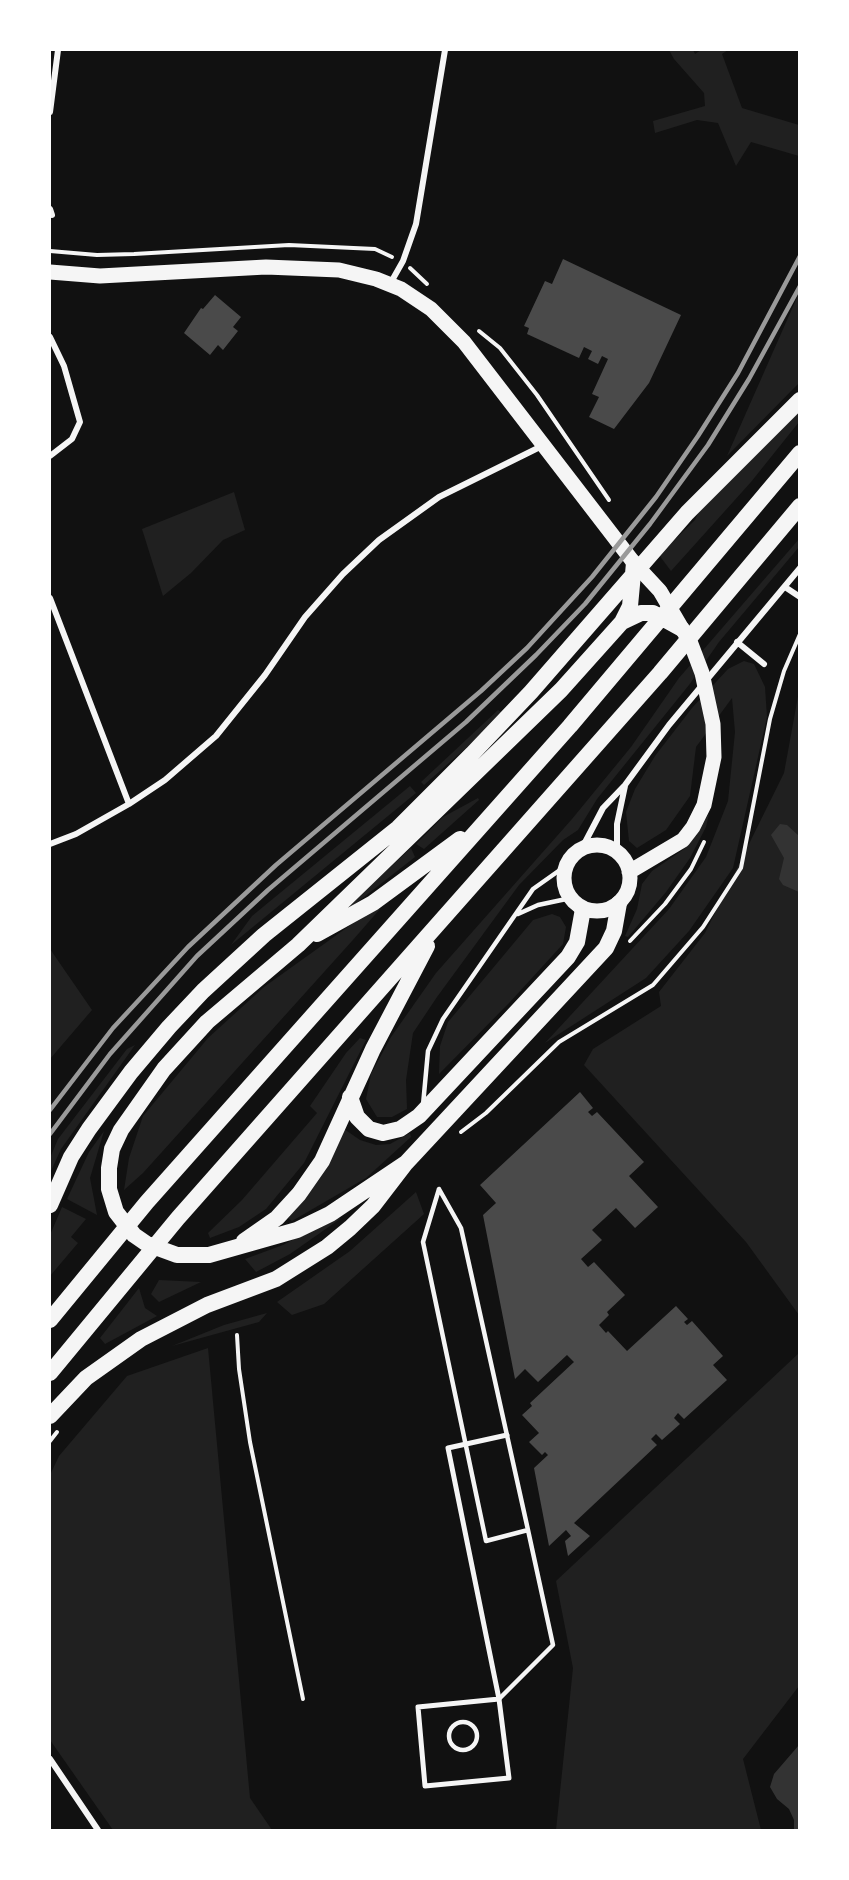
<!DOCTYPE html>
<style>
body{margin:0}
#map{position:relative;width:849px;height:1880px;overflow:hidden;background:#111;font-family:"Golos Text",sans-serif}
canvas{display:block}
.frame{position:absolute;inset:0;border:51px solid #fff;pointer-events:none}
</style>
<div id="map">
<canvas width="849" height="1880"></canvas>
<div class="frame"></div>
</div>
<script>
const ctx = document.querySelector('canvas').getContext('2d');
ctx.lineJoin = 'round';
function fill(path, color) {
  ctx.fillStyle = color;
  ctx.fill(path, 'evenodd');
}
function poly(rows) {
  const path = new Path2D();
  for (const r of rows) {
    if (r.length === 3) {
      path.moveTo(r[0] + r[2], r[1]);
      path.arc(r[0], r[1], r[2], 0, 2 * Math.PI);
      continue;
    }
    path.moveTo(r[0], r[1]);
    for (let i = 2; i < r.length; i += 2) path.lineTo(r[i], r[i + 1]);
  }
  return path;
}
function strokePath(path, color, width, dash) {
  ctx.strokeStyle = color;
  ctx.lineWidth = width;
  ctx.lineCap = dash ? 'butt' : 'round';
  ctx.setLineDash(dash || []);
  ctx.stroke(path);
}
const green = poly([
 [669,50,693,50,695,54,701,50,728,50,722,54,742,108,799,125,799,156,751,142,736,166,718,123,697,120,655,133,653,121,705,106,704,93,674,59],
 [799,293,799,383,727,456],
 [799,410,799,422,751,482,671,571,659,555,695,520,700,509],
 [234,492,245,530,223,540,191,573,163,596,142,529],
 [799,539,799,547,719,642,689,685,597,799,578,830,563,840,519,885,437,997,413,1033,406,1080,407,1109,392,1117,377,1117,366,1099,371,1074,391,1037,436,973,572,819,631,747,679,678],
 [744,661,754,664,765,687,767,717,733,868,689,931,646,978,545,1043,669,909,706,857,728,801,735,732,732,698,696,747,690,796,666,830,637,848,629,841,626,812,635,789,655,756,692,708,728,669],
 [799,691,799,1315,746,1242,584,1065,593,1049,661,1006,659,992,705,933,784,773],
 [498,710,501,712,475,740,424,785,421,782],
 [410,786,416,793,231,945,252,916],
 [478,798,479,800,424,849,416,844,443,817],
 [709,814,706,827,690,858,666,892,628,937,625,936,637,909,642,884,652,871,684,849],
 [411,848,415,857,350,908,348,906],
 [377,906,380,909,352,941,143,1173,124,1190,129,1158,143,1116,208,1038,264,987],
 [552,914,560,917,566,927,563,944,510,1002,439,1074,440,1046,448,1022,533,920],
 [50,949,92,1010,50,1059],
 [360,1038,366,1040,304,1163,266,1209,239,1227,210,1238,208,1233,242,1200,317,1113,310,1106,346,1053],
 [135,1045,61,1149,50,1173,50,1158,58,1139,127,1049],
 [344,1129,360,1140,376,1145,390,1144,410,1133,411,1137,366,1178,292,1221,288,1218],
 [104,1131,90,1178,97,1215,67,1199,89,1152],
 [416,1192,424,1214,324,1304,292,1315,277,1302,350,1251],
 [62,1207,86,1219,71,1237,78,1243,50,1276,50,1235],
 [338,1215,340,1219,290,1254,256,1272,245,1259,283,1245],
 [159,1280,201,1282,159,1302,151,1294],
 [139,1288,145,1308,157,1316,105,1344,100,1338],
 [267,1313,259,1322,172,1346,224,1325],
 [208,1348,250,1798,272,1830,113,1830,50,1740,50,1475,59,1456,127,1376],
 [799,1353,799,1686,743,1759,761,1830,556,1830,573,1668,556,1581]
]);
const water = poly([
 [780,824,787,825,799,836,799,892,783,885,779,879,784,858,771,835],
 [799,1745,799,1830,794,1830,794,1820,789,1809,777,1799,770,1787,774,1774]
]);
const building = poly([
 [563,259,681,315,649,383,614,429,589,417,599,397,592,394,608,359,602,356,598,364,588,359,592,351,584,347,579,358,527,334,529,328,524,326,545,281,552,284],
 [215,295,241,317,233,327,238,331,223,350,218,345,210,355,184,333,201,308,203,309],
 [580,1092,593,1108,588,1112,592,1116,597,1112,644,1162,629,1176,658,1207,635,1228,616,1208,592,1230,602,1240,581,1259,588,1267,594,1262,625,1295,607,1312,609,1315,599,1325,606,1333,608,1331,627,1351,676,1306,688,1319,684,1322,687,1325,692,1321,723,1356,713,1365,727,1380,684,1419,678,1413,674,1418,680,1424,662,1440,656,1434,651,1439,657,1445,574,1523,590,1536,568,1556,565,1541,571,1536,566,1530,549,1546,534,1468,548,1455,545,1452,542,1455,529,1442,539,1433,522,1415,532,1406,530,1403,574,1362,567,1355,538,1382,525,1369,515,1379,483,1215,496,1203,480,1185]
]);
const path = poly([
 [50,251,97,255,134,254,289,245,375,249,392,257],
 [410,268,427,284],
 [479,331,500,348,537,395,609,500],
 [630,941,665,904,691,869,704,842],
 [461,1132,486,1113,559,1042,653,985,703,927,741,868,770,719,784,671,800,634],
 [237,1335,239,1369,250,1442,303,1699],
 [50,1441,57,1432]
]);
const service = poly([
 [518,914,538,905,571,898],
 [423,1105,428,1051,443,1019,533,889,567,865],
 [439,1189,423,1242,486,1541,528,1530,553,1645,499,1699],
 [439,1189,461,1228,528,1530],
 [463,1736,14]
]);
const pedestrian = poly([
 [499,1699,418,1707,425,1786,509,1778,499,1699,448,1448,507,1435]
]);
const minor = poly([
 [50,112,58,50],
 [50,209,52,215],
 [390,284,403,261,416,224,445,50],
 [50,337,64,366,80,422,72,439,50,456],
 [785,587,800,597],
 [50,598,129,804],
 [737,642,764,664],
 [50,844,76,834,129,804,165,780,216,736,265,675,305,617,343,574,379,540,439,497,544,445],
 [581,850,603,808,625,785,669,725,800,568],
 [617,853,617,824,625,786],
 [50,1759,98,1830]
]);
const primary = poly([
 [50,272,100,276,266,267,339,270,376,279,401,289,431,309,464,342,634,563,660,591,691,644,702,673,713,724,714,757,704,805,693,827,683,840,629,872],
 [597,878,33]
]);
const trunk = poly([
 [622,622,641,613,653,613,682,629],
 [317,934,373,903,460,839],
 [350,1097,357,1117,369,1129,383,1133,400,1129,419,1116,568,957,577,942,583,909],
 [406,1163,330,1214,297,1230,209,1255,177,1255,147,1244,134,1235,116,1212,109,1189,109,1168,112,1149,121,1130,164,1069,207,1022,298,945,561,690,622,622,630,606,634,563],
 [50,1205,71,1157,89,1129,131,1072,169,1027,203,991,264,935,398,828,472,754,531,692,687,513,800,400],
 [244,1241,277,1218,299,1194,322,1161,373,1049,427,946],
 [50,1320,147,1202,570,726,800,453],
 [50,1373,178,1218,660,673,800,506],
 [50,1416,86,1378,141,1339,207,1305,276,1279,327,1247,350,1228,373,1206,406,1163,606,948,614,931,619,903]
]);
const rail = poly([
 [50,1110,113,1028,188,947,276,865,481,691,527,648,592,577,656,497,698,436,738,373,800,256],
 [50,1134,110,1054,197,956,268,890,466,722,536,655,585,604,650,524,708,445,749,379,800,286]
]);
fill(green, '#202020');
fill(water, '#333');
fill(building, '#4a4a4a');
strokePath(path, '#f5f5f5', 4);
strokePath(service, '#f5f5f5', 4.5);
strokePath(pedestrian, '#f5f5f5', 5);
strokePath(minor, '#f5f5f5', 6);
strokePath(primary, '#f5f5f5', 15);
strokePath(trunk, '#f5f5f5', 16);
strokePath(rail, '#9a9a9a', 4.5);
</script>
